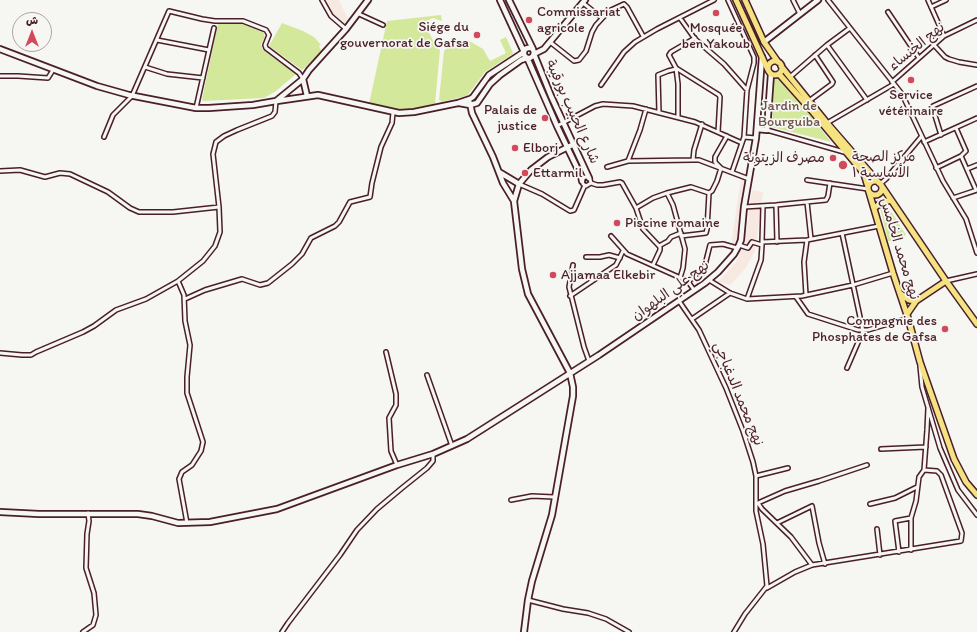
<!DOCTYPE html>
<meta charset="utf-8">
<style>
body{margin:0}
#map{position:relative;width:977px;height:632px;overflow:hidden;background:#f6f6f2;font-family:Itim,"Playpen Sans Arabic",sans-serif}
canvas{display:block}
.north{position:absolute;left:12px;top:12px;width:40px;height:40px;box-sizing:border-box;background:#f6f6f2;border:1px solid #b1a0a2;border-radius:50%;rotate:0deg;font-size:11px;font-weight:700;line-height:16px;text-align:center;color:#4a1f2b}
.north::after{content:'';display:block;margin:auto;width:14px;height:18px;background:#d1495b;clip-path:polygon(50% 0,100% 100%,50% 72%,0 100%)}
</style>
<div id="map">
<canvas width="977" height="632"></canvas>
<div class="north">ش</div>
</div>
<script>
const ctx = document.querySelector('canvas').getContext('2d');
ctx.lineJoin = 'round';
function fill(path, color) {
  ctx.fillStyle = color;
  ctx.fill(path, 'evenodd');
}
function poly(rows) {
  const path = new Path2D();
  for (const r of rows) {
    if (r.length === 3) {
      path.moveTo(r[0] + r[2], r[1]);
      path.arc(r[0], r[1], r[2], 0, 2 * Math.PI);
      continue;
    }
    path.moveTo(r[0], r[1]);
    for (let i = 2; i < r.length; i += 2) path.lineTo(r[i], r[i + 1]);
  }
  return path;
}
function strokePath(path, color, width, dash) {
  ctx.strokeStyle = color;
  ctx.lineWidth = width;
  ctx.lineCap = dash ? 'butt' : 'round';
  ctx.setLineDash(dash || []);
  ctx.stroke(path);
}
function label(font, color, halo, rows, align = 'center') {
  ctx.font = font + ' Itim,"Playpen Sans Arabic",sans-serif';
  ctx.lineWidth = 3.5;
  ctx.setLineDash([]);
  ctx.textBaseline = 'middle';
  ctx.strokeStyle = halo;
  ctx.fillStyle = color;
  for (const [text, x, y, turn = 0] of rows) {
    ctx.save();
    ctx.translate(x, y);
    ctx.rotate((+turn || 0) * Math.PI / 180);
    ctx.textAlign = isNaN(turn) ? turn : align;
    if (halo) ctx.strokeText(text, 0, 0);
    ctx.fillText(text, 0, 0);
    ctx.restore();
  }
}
const built = poly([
 [326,0,339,0,348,19,344,24,341,24,332,16],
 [741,178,748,180,740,238,735,248,731,245],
 [752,190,763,192,755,251,745,269,730,285,718,282,736,262,742,249,745,241]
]);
const green = poly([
 [441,15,442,21,433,18,424,22,436,47,440,50,435,104,410,109,397,110,369,104,387,21],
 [218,23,242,23,263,32,265,37,261,44,263,50,296,74,276,91,264,98,203,101,202,99],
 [282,23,303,31,314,37,321,45,319,46,322,52,302,70,269,46],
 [506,37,513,53,511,55,485,72,467,96,441,102,441,101,439,100,444,51,447,48,458,46,460,42,465,42,466,39,483,49,490,61,506,53,500,40],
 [774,78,781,78,831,142,772,127],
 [884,200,906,235,896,241,888,241,879,203]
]);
const street = poly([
 [322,0,331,16,346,29],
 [728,0,754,57,754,63,747,90,744,137,756,138],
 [793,0,800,14],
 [828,0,902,94,943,181,966,219,977,253],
 [928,0,944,36],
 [583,3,602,18],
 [931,7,946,0],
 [888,12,919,58],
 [359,14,383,25],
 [680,18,695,39,724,64,747,90],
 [695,38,671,52,669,55,676,68,719,95,720,97,718,132],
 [157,40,209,50],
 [550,42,574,61,579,60,586,51,592,32,596,25,609,11,624,4,627,7,643,36],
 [827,45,850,28],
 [934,45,945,57,949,59,959,62,977,65],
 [145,67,167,74,203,78],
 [676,68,678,84,678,117],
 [0,76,18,76,48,78,53,70],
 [790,77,827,45,867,100],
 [892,82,944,36,977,20],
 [601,85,624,52,635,42,657,29,714,0],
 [809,101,832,84,833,82,815,55],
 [196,108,214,28],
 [659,113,658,75,668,71,676,69],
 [827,123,894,84],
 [557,126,595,106,603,104,633,106,695,122,742,143],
 [956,128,966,151,961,156,976,190],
 [767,130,844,152],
 [941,135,933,109,933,106,977,86],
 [104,137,113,115,132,96,169,11,202,19,215,21,243,21,266,30,269,35,265,45,266,48,299,73,303,79],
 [924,142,977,118],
 [693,160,694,150,702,124],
 [628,161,640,130,646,109],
 [607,167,628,161,693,160,699,160,749,179],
 [936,168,961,156],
 [967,169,977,165],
 [0,171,20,170,45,177,60,173,70,174,108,192,130,208,139,212,173,212,219,207,213,154,216,142,224,136,237,130,272,116,275,112,276,101],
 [732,172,744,137],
 [807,180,868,189],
 [591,183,590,179,588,177,585,177,582,180,583,184,586,186,591,183,597,185,603,185,620,182,622,183,636,208,643,229,660,247,660,250,653,265],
 [519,184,542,194,570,211,574,210,585,185],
 [880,184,886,179,921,137],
 [953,198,977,190],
 [807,202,811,239],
 [776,205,777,242],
 [744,207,776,205,826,200,828,196,830,183],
 [636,208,653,198,667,193],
 [842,233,863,331,847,368],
 [611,236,627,254,683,279,689,283,694,290],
 [681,236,706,233,707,229,709,193],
 [762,242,763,206],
 [739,245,748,248,752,242,762,245,762,242,807,240,879,226],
 [659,246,668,241,671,237,681,233],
 [586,257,600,257,609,255,620,258],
 [573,265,569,287,584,347,589,361],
 [680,278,683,268,685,249,673,205,667,193,691,187,709,193,712,191,717,181,721,168,715,162,715,157,727,136],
 [709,280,730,293,747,299,802,296,853,285,893,273],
 [686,281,697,277,703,273,710,245,723,244,737,248],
 [946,281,977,274],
 [806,295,804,262,807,240],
 [570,296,616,265,623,251],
 [796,297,808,314,858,330,868,330,908,318],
 [185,299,205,290,242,279,260,285,268,283,292,264,302,254,311,238,335,226,339,222,350,202,370,197,372,183,381,147,392,123,393,113],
 [747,299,761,260,762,245],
 [679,301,699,330,726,388,743,431,753,462,756,476,756,511,763,544,767,586,745,614,734,632],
 [692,319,730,293],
 [386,352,396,394,396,405,389,418,391,451,397,465],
 [0,353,22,355,31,355,36,352,83,332,94,326,116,310,146,299,178,281],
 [920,366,922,387,940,448,958,490,977,515],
 [427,375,452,446],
 [881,449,926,447],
 [756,476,788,468],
 [511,500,532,496,554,497],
 [758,503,785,491,819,481,867,465],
 [758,503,762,509,791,537,812,565],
 [870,504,895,498,917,487],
 [187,523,179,479,182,472,192,465,201,451,203,442,187,393,187,377,190,345,185,321,184,295,178,281,203,261,215,246,220,232,219,207],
 [777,523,812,506,819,543,825,564],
 [877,529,880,555],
 [911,550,911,518,916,501,919,477,924,470],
 [899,552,895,521,911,518],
 [767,588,795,572,812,565,961,541,962,533,941,475,937,471,924,470,927,430,928,408],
 [528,600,563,609,588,613,606,619,629,632],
 [83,632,93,625,96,615,94,593,86,568,87,534,89,521,88,513],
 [282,632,288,623,340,555,357,530,377,509,402,488,427,468,433,461,433,454]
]);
const secondary = poly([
 [509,0,533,49],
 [585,0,544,49,534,54,551,96,589,178],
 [764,42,818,0],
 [0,49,97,86,129,95,196,108,209,108,253,105,276,101,303,79,309,70,346,29,368,0],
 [303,79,307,96],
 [277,101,318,95,399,113,414,112,458,103,470,99,473,97,489,75,524,52,500,0],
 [459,103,470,105,477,103,490,84,500,75,521,60,527,58,530,58,533,56,534,52,532,48,528,48,525,49,524,52,524,55,527,58,529,62,557,126,581,176,582,181],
 [470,103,472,113,493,157,503,183,514,201],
 [757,129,767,130,771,74],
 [499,172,519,184],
 [0,512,39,514,138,514,152,516,178,523,210,522,277,509,397,465,433,454,467,439,599,355,705,283,718,272,734,254,739,245,741,240,744,207,756,138,762,57],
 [524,632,528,600,532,581,552,515,573,396,573,387,570,373,528,294,522,269,514,201,519,184,531,170,548,157,574,144]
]);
const primary = poly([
 [736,0,768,70],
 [745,0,764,42,778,62],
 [775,68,7],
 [781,66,827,123,879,183],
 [779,74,811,110,861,170,864,174,868,187],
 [875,188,7],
 [881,185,946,281,977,324],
 [869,192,893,273,908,318,920,362,954,459,966,482,977,495],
 [874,208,881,203,891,200],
 [901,294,909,300,916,301],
 [907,314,916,301,946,281]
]);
const markers = [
 [716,13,4,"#d1495b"],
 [529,20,4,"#d1495b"],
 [477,35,4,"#d1495b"],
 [911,80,4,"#d1495b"],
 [545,118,4,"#d1495b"],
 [515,148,4,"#d1495b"],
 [833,158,4,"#d1495b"],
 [843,165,5,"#d1495b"],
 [525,173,4,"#d1495b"],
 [617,223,4,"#d1495b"],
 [553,275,4,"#d1495b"],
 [945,329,4,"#d1495b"]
];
const poiNames = [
 ["Commissariat",537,12],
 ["agricole",537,28],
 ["Siége du",469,27,"right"],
 ["gouvernorat de Gafsa",469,43,"right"],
 ["Mosquée",716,28,"center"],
 ["ben Yakoub",716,44,"center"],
 ["Service",911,95,"center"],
 ["vétérinaire",911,111,"center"],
 ["Palais de",537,110,"right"],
 ["justice",537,126,"right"],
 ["Elborj",523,148],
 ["مركز الصحة",852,157],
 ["الأساسية ١",852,173],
 ["مصرف الزيتونة",825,158,"right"],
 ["Ettarmil",533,173],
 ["Piscine romaine",625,223],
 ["Ajjamaa Elkebir",561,275],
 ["Compagnie des",937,321,"right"],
 ["Phosphates de Gafsa",937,337,"right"]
];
const streetNames = [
 ["نهج الخنساء",917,47,-39],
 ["شارع الحبيب بورقيبة",572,112,66],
 ["نهج محمد الخامس",899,249,73],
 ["نهج علي البلهوان",671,291,-36],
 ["نهج محمد الدغباجي",738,394,68]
];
const parkNames = [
 ["Jardin de",789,106],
 ["Bourguiba",789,122]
];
fill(built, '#f7e9e2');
fill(green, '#d4e89c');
strokePath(street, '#4a1f2b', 6);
strokePath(secondary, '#4a1f2b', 8);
strokePath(primary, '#4a1f2b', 8);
strokePath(street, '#f6f6f2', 3);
strokePath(secondary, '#f6f6f2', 4.5);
strokePath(primary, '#f5e381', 5);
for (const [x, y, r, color] of markers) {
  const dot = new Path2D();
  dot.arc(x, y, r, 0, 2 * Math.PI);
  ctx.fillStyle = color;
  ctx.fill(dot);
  strokePath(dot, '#f6f6f2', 1.5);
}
label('14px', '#4a1f2b', '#f6f6f2', poiNames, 'left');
label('14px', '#4a1f2b', '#f6f6f2', streetNames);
label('14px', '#6c5147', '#f6f6f2', parkNames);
</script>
